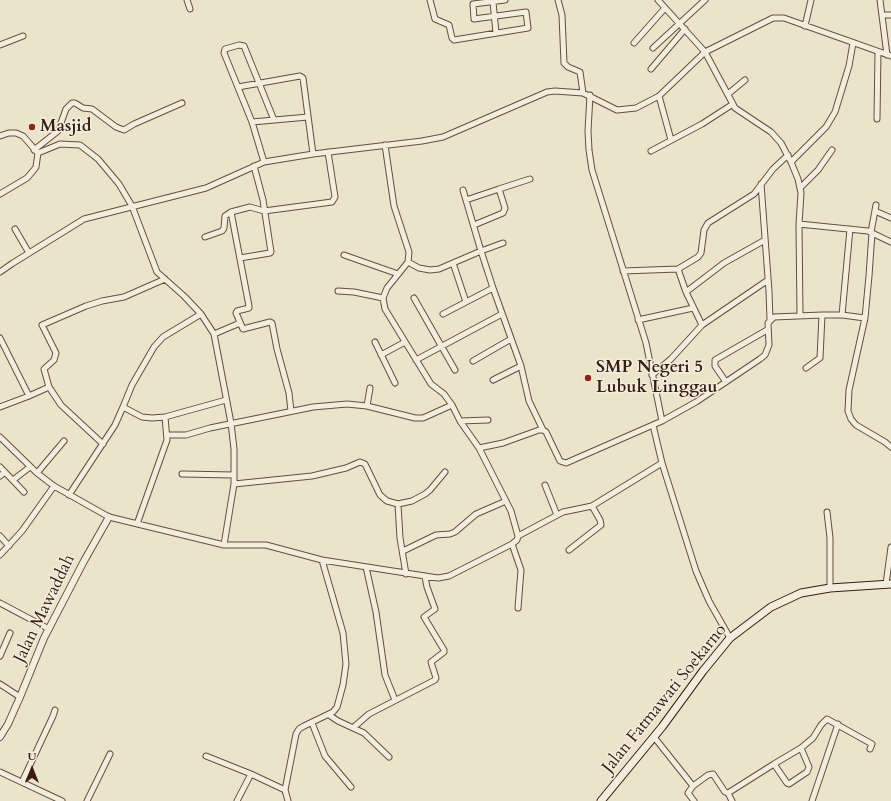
<!DOCTYPE html>
<style>
body{margin:0}
#map{position:relative;width:891px;height:801px;overflow:hidden;background:#ece4ca;font-family:Cardo,serif}
canvas{display:block}
.north{position:absolute;left:12px;top:749px;width:40px;height:40px;-webkit-text-stroke:3px #f3eddd;paint-order:stroke;rotate:0deg;font-size:11px;font-weight:700;line-height:16px;text-align:center;color:#371c12}
.north::after{content:'';display:block;margin:auto;width:14px;height:18px;background:#371c12;clip-path:polygon(50% 0,100% 100%,50% 72%,0 100%)}
</style>
<div id="map">
<canvas width="891" height="801"></canvas>
<div class="north">U</div>
</div>
<script>
const ctx = document.querySelector('canvas').getContext('2d');
ctx.lineJoin = 'round';
function poly(rows) {
  const path = new Path2D();
  for (const r of rows) {
    path.moveTo(r[0], r[1]);
    for (let i = 2; i < r.length; i += 2) path.lineTo(r[i], r[i + 1]);
  }
  return path;
}
function strokePath(path, color, width, dash) {
  ctx.strokeStyle = color;
  ctx.lineWidth = width;
  ctx.lineCap = dash ? 'butt' : 'round';
  ctx.setLineDash(dash || []);
  ctx.stroke(path);
}
function label(font, color, halo, rows, align = 'center') {
  ctx.font = font + ' Cardo,serif';
  ctx.lineWidth = 3;
  ctx.setLineDash([]);
  ctx.textBaseline = 'middle';
  ctx.strokeStyle = halo;
  ctx.fillStyle = color;
  for (const [text, x, y, turn = 0] of rows) {
    ctx.save();
    ctx.translate(x, y);
    ctx.rotate((+turn || 0) * Math.PI / 180);
    ctx.textAlign = isNaN(turn) ? turn : align;
    if (halo) ctx.strokeText(text, 0, 0);
    ctx.fillText(text, 0, 0);
    ctx.restore();
  }
}
const minor = poly([
 [187,0,190,9],
 [430,0,435,19,449,25,452,38,454,40,528,28,526,12,474,19,473,4,505,0],
 [558,0,562,15,564,63,568,67,580,72,583,93],
 [658,0,705,52,735,108,771,132,781,143,791,162,798,179,801,193,799,224,800,315],
 [880,0,887,55],
 [493,2,496,33],
 [882,15,891,15],
 [805,26,811,0],
 [634,43,665,8],
 [0,45,23,36],
 [653,48,705,0],
 [651,69,685,29],
 [238,87,300,76,303,78,313,154],
 [728,94,745,80],
 [590,95,588,131,589,150,592,170,646,343,662,421],
 [659,96,671,140],
 [877,119,878,52],
 [252,122,308,117],
 [0,136,9,133,16,133,23,136,37,152],
 [385,145,394,206,409,252,408,262,387,288,383,298,385,309,431,384,444,394,452,405,460,421,479,448,511,511,518,536],
 [34,150,58,131,66,109,72,103,75,103,83,108,92,109,116,127,124,130,134,124,182,103],
 [651,151,702,124,733,104],
 [38,153,60,144,80,145,98,159,119,184,132,206,157,272,184,296,201,314,214,334,231,423,234,449,234,484,224,545],
 [264,162,252,122,224,53,225,49,239,45,244,46,274,120],
 [791,162,826,127,835,112,849,66,853,43],
 [761,184,769,291,770,320],
 [800,188,818,170,832,150],
 [499,189,530,179],
 [463,190,481,251,503,243],
 [0,194,27,178,33,171,36,167,38,153],
 [466,200,499,189,505,208,503,213,474,225],
 [875,211,891,218],
 [799,224,868,231,872,233,869,276,865,318,849,390,848,411,851,419,856,425,885,442,891,447],
 [15,229,29,253],
 [871,232,876,205],
 [872,233,891,242],
 [205,237,222,231,224,228,225,216,231,212],
 [344,255,398,274],
 [240,258,270,253,271,252,263,200,254,166],
 [408,262,419,268,430,270,439,269,481,251,493,288,521,366,529,401,543,430,546,432,560,461,566,463,662,421,696,402,760,359,765,355,769,345,768,323,774,317,822,315,842,315,850,229],
 [453,263,466,302],
 [678,269,686,292],
 [623,271,678,269,698,257,701,253,704,230,708,223,754,194,773,169,788,155],
 [0,272,13,263,84,219,206,188,264,162,313,154,422,141,443,137,547,92,555,91,583,93,617,110,636,108,659,96,705,52,773,18,784,18,891,56],
 [338,291,354,292,383,298],
 [414,298,455,370],
 [443,314,493,288],
 [842,315,865,318],
 [638,320,693,308],
 [702,325,686,292,724,263,765,240],
 [214,334,240,323],
 [0,338,29,396],
 [375,342,395,383],
 [381,355,405,342],
 [416,360,502,314],
 [473,361,511,339],
 [806,368,820,358,822,315],
 [652,375,671,359,702,325,768,280],
 [493,380,521,366],
 [726,382,715,366,715,360,767,330],
 [367,406,370,388],
 [0,407,29,396,49,387],
 [123,407,142,417,152,418,165,417,226,400],
 [291,411,289,393,277,349,272,323,270,322,243,329,236,313,237,311,249,308,249,306,231,212,250,207,264,211,332,202,335,197,328,152],
 [460,421,488,420],
 [653,425,662,463,696,571,709,601,730,638],
 [167,435,186,435,210,428,313,407,347,404,367,406,415,418,423,418,452,405],
 [0,437,37,473,54,486,109,517,224,545,266,545,322,560,438,578,449,576,512,544,517,540,518,536,563,512,592,506,662,463],
 [103,444,61,405,49,387,44,369,54,360,56,353,42,325,86,306,102,301,124,297,165,279],
 [479,448,503,443,539,430,543,430],
 [0,467,24,492],
 [37,473,64,441],
 [182,474,234,475],
 [0,476,5,472],
 [13,480,30,467],
 [234,484,312,476,346,468,360,462,365,464,380,495,387,501,398,504,400,538,406,574],
 [545,485,557,515],
 [69,495,115,425,123,407,132,385,154,347,163,337,201,314],
 [398,504,412,501,425,494,430,490,445,472],
 [827,512,830,538,830,588],
 [137,524,167,440,165,417],
 [0,536,9,546],
 [512,544,521,570,518,608],
 [569,550,601,525,600,520,592,506],
 [403,551,436,535,450,534,455,532,476,514,506,501],
 [0,555,22,531,54,486],
 [366,567,376,612,385,675,395,700],
 [886,584,891,547],
 [0,603,49,629],
 [0,656,10,633],
 [0,684,20,697],
 [329,715,338,721,364,733,389,757],
 [312,723,325,756,351,787],
 [354,727,369,714,435,680,436,678,431,662,444,652,444,650,424,617,435,609,427,587,425,577],
 [654,737,693,786,708,775,713,774,725,792,728,793,774,764,787,783,789,784,807,772,809,767,801,748,774,764],
 [801,748,813,738,821,725,827,719,872,744,870,749],
 [206,756,251,774,285,790],
 [0,772,62,801],
 [22,782,53,716,55,710],
 [693,786,688,793,694,801],
 [728,793,732,801],
 [87,801,110,754],
 [237,801,251,774],
 [288,801,285,790,296,734,299,729,304,726,333,712,337,707,343,685,346,664,343,633,322,560],
 [812,801,838,724]
]);
const tertiary = poly([
 [0,737,8,724,20,697,44,638,84,561,109,517]
]);
const secondary = poly([
 [601,801,662,727,703,671,730,638,771,607,801,593,830,588,891,584]
]);
const markers = [
 [32,127,4,"#8f2418"],
 [588,378,4,"#8f2418"]
];
const poiNames = [
 ["Masjid",40,127],
 ["SMP Negeri 5",596,368],
 ["Lubuk Linggau",596,388]
];
const streetNames = [
 ["Jalan Mawaddah",45,609,-64],
 ["Jalan Fatmawati Soekarno",665,699,-51]
];
strokePath(minor, '#644e40', 7);
strokePath(tertiary, '#644e40', 8);
strokePath(secondary, '#371c12', 9);
strokePath(minor, '#f3eddd', 5);
strokePath(tertiary, '#f3eddd', 6);
strokePath(secondary, '#f3eddd', 7);
for (const [x, y, r, color] of markers) {
  const dot = new Path2D();
  dot.arc(x, y, r, 0, 2 * Math.PI);
  ctx.fillStyle = color;
  ctx.fill(dot);
  strokePath(dot, '#f3eddd', 1.5);
}
label('bold 17px', '#371c12', '#f3eddd', poiNames, 'left');
label('17px', '#371c12', '#f3eddd', streetNames);
</script>
